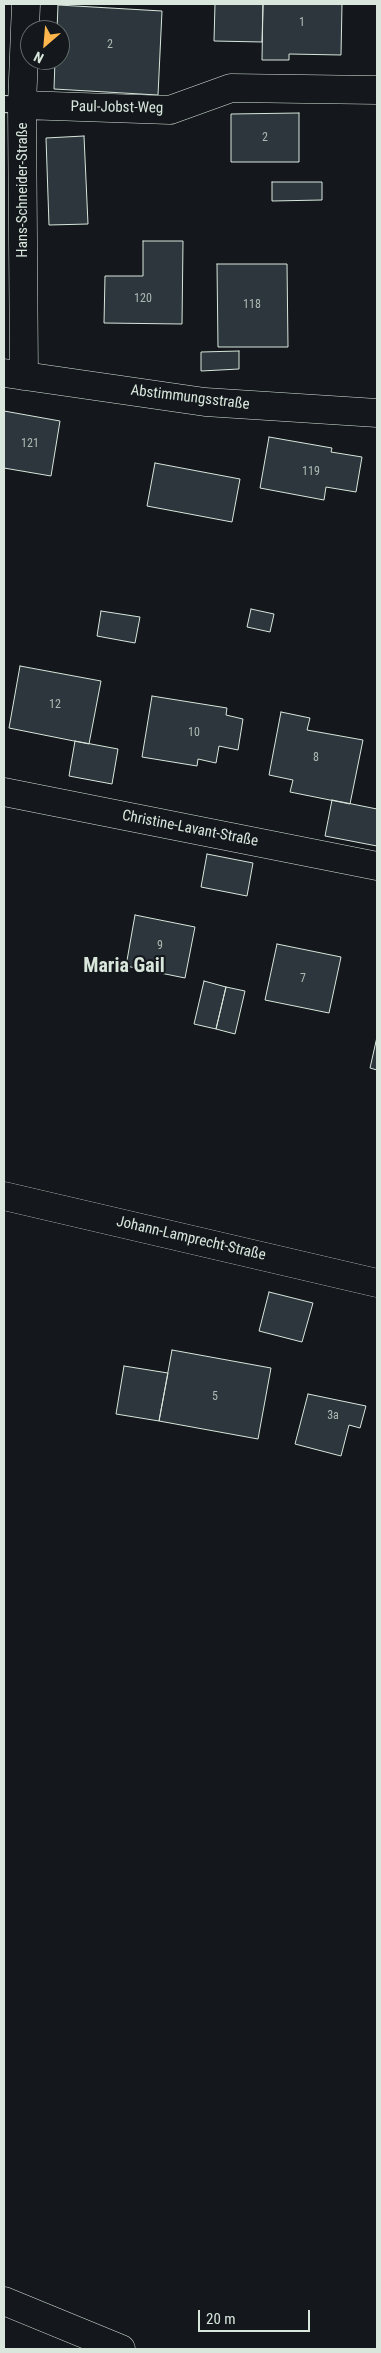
<!DOCTYPE html>
<meta charset="utf-8">
<style>
body{margin:0}
#map{position:relative;width:381px;height:2353px;overflow:hidden;background:#14181c;font-family:"Roboto Condensed",sans-serif}
canvas{display:block}
.frame{position:absolute;inset:0;border:5px solid #d8e6dc;pointer-events:none}
.north{position:absolute;left:20px;top:20px;width:50px;height:50px;box-sizing:border-box;background:#14181c;border:1px solid #626a69;border-radius:50%;rotate:207deg;font-size:14px;font-weight:700;line-height:20px;text-align:center;color:#d8e6dc}
.north::after{content:'';display:block;margin:auto;width:18px;height:22px;background:#ffb74d;clip-path:polygon(50% 0,100% 100%,50% 72%,0 100%)}
.scale{position:absolute;left:198px;top:2310px;width:112px;height:22px;box-sizing:border-box;border:2px solid #d8e6dc;border-top:0;padding-left:6px;font-size:15px;line-height:18px;white-space:nowrap;color:#d8e6dc;-webkit-text-stroke:4px #14181c;paint-order:stroke}
</style>
<div id="map">
<canvas width="381" height="2353"></canvas>
<div class="frame"></div>
<div class="north">N</div>
<div class="scale">20 m</div>
</div>
<script>
const ctx = document.querySelector('canvas').getContext('2d');
ctx.lineJoin = 'round';
function fill(path, color) {
  ctx.fillStyle = color;
  ctx.fill(path, 'evenodd');
}
function poly(rows) {
  const path = new Path2D();
  for (const r of rows) {
    path.moveTo(r[0], r[1]);
    for (let i = 2; i < r.length; i += 2) path.lineTo(r[i], r[i + 1]);
  }
  return path;
}
function strokePath(path, color, width, dash) {
  ctx.strokeStyle = color;
  ctx.lineWidth = width;
  ctx.lineCap = dash ? 'butt' : 'round';
  ctx.setLineDash(dash || []);
  ctx.stroke(path);
}
function label(font, color, halo, rows, align = 'center') {
  ctx.font = font + ' "Roboto Condensed",sans-serif';
  ctx.lineWidth = 4;
  ctx.setLineDash([]);
  ctx.textBaseline = 'middle';
  ctx.strokeStyle = halo;
  ctx.fillStyle = color;
  for (const [text, x, y, turn = 0] of rows) {
    ctx.save();
    ctx.translate(x, y);
    ctx.rotate((+turn || 0) * Math.PI / 180);
    ctx.textAlign = isNaN(turn) ? turn : align;
    if (halo) ctx.strokeText(text, 0, 0);
    ctx.fillText(text, 0, 0);
    ctx.restore();
  }
}
const building = poly([
 [215,4,263,4,262,42,214,41,215,4],
 [263,4,342,4,341,55,289,54,289,60,262,60,263,4],
 [58,5,162,11,158,95,54,89,55,60,60,60,60,30,57,30,58,5],
 [299,113,299,162,231,162,231,114,299,113],
 [84,136,88,224,49,225,46,138,84,136],
 [272,182,322,182,322,200,272,201,272,182],
 [143,241,183,241,182,324,104,323,105,276,143,276,143,241],
 [217,264,287,264,288,347,218,347,217,264],
 [239,351,239,369,201,371,201,352,239,351],
 [4,411,60,421,51,476,4,468,4,411],
 [269,437,332,448,331,452,362,457,356,492,326,487,324,500,260,488,269,437],
 [155,463,240,479,232,522,147,506,155,463],
 [251,609,274,614,270,632,247,627,251,609],
 [101,611,140,617,135,643,97,636,101,611],
 [20,666,101,681,89,744,9,728,20,666],
 [152,696,227,708,226,715,243,719,238,750,219,746,216,763,198,759,197,766,142,757,152,696],
 [281,712,310,718,307,730,363,740,350,804,290,792,293,780,269,775,281,712],
 [75,741,118,749,112,784,69,776,75,741],
 [332,800,377,809,377,846,325,836,332,800],
 [207,854,253,863,247,896,201,887,207,854],
 [135,915,195,927,185,978,126,966,135,915],
 [277,944,341,957,329,1013,265,1000,277,944],
 [204,981,226,987,216,1029,194,1024,204,981],
 [226,987,245,991,235,1034,216,1029,226,987],
 [377,1037,377,1070,370,1068,377,1037],
 [269,1292,313,1303,302,1342,259,1331,269,1292],
 [172,1350,271,1368,258,1439,159,1421,172,1350],
 [124,1366,168,1373,159,1421,116,1414,124,1366],
 [308,1394,366,1406,360,1428,349,1425,341,1456,295,1444,308,1394]
]);
const service = poly([
 [4,104,22,105]
]);
const minor = poly([
 [22,105,170,110,231,88,377,90],
 [4,373,205,402,377,413],
 [24,376,22,105,26,4],
 [4,792,377,866],
 [4,1196,377,1283],
 [4,2301,121,2349]
]);
const numberNames = [
 ["1",302,23],
 ["2",110,45],
 ["2",265,138],
 ["120",143,299],
 ["118",252,305],
 ["121",30,444],
 ["119",311,472],
 ["12",55,705],
 ["10",194,733],
 ["8",316,758],
 ["9",160,946],
 ["7",303,979],
 ["5",215,1397],
 ["3a",333,1416]
];
const streetNames = [
 ["Paul-Jobst-Weg",117,108,1],
 ["Hans-Schneider-Straße",23,190,-90],
 ["Abstimmungsstraße",190,398,7],
 ["Christine-Lavant-Straße",190,829,11],
 ["Johann-Lamprecht-Straße",191,1239,13]
];
const districtNames = [
 ["Maria Gail",124,967]
];
fill(building, '#2c363c');
strokePath(building, '#d8e6dc', 1);
strokePath(service, '#d8e6dc', 18);
strokePath(minor, '#d8e6dc', 29);
strokePath(service, '#14181c', 16);
strokePath(minor, '#14181c', 28);
label('12px', '#adbab4', null, numberNames);
label('15px', '#d8e6dc', '#14181c', streetNames);
label('bold 20px', '#d8e6dc', '#14181c', districtNames);
</script>
